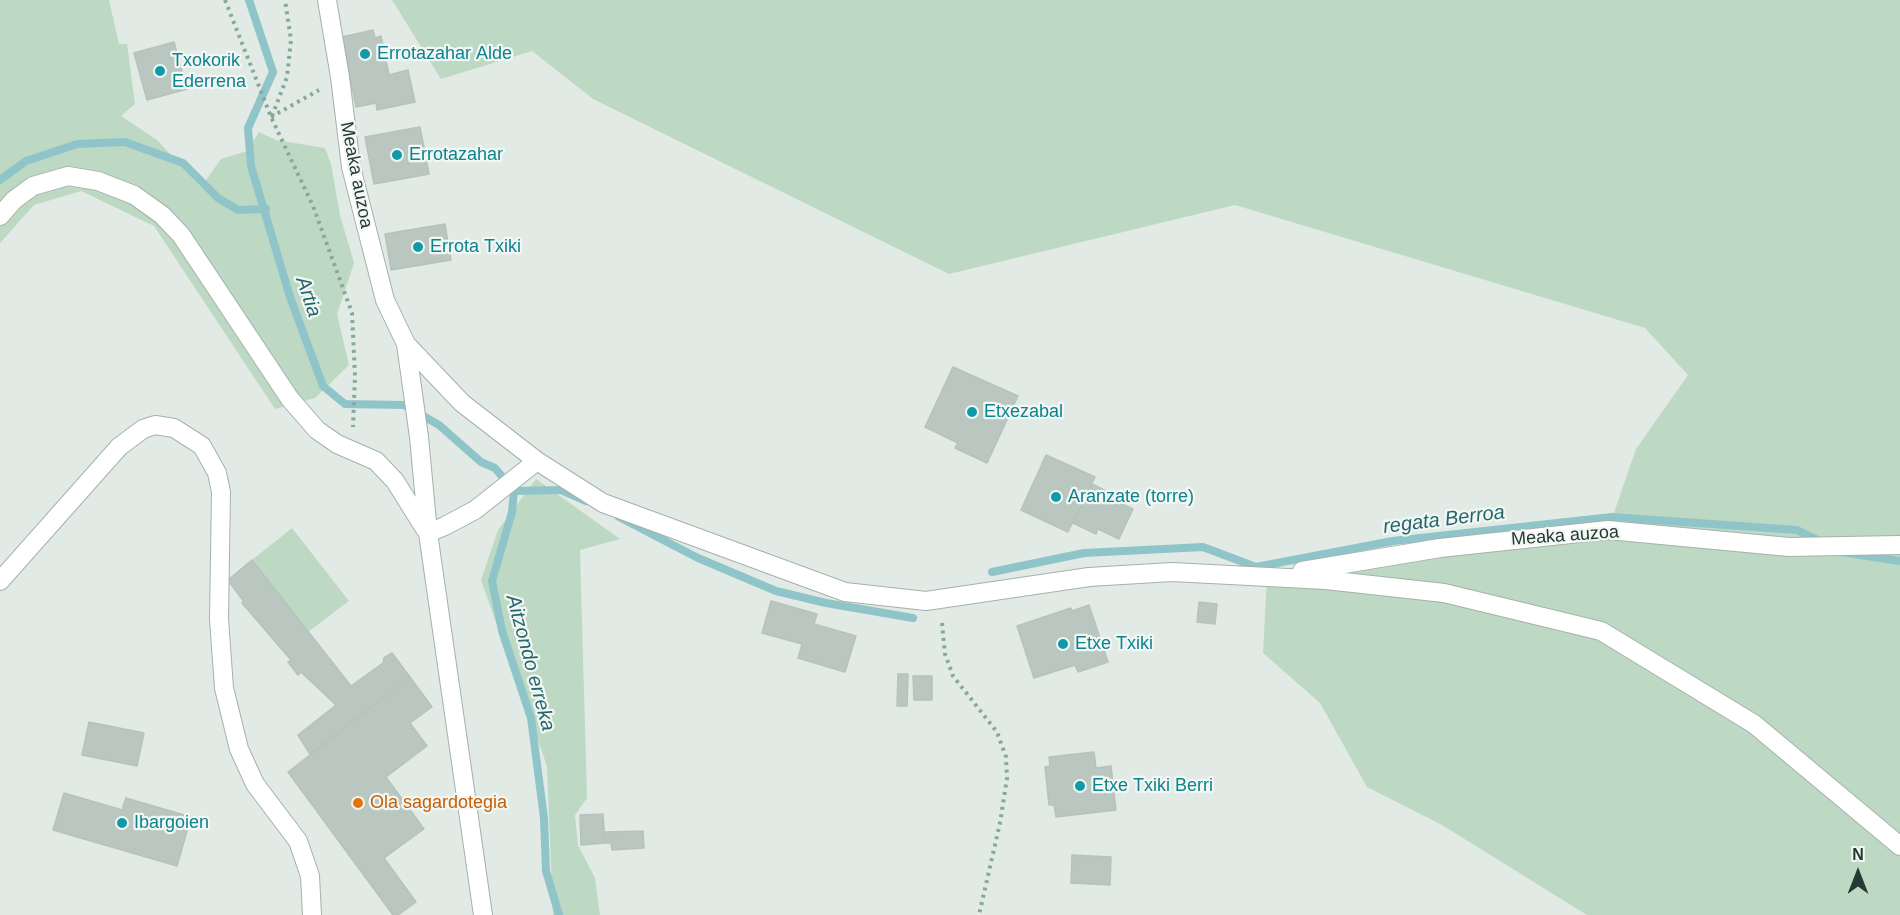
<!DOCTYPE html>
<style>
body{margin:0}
#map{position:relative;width:1900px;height:915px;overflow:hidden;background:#e2eae6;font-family:Arial,sans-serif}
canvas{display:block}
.north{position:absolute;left:1828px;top:843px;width:60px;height:60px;-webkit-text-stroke:4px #f2f7f4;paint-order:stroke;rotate:0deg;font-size:16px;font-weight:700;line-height:24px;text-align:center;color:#243932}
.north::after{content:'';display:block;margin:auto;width:21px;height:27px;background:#243932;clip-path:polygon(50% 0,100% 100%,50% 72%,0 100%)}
</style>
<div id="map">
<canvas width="1900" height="915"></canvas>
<div class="north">N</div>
</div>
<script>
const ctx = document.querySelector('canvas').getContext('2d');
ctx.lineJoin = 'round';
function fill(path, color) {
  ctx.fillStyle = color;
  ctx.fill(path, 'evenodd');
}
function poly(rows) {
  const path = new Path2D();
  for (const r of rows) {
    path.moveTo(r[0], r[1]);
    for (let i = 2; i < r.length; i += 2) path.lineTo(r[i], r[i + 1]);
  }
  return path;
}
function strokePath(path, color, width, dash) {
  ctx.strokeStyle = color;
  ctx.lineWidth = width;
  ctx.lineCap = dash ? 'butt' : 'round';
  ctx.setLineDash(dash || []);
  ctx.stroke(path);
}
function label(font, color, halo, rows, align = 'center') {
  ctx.font = font + ' Arial,sans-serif';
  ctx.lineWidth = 4.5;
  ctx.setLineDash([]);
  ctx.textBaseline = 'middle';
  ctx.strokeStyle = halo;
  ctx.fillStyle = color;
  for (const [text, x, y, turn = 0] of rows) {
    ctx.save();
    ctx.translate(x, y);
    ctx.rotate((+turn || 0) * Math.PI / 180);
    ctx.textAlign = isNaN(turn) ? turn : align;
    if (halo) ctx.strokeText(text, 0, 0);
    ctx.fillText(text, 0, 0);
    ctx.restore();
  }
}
const green = poly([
 [0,0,109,0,119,44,127,44,135,104,121,116,157,140,201,187,221,159,247,151,259,132,276,140,325,148,331,164,340,215,354,263,337,314,349,365,315,398,275,409,154,226,81,191,34,205,0,243],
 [392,0,1900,0,1900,915,1587,915,1442,825,1367,787,1320,703,1263,653,1267,577,1608,530,1636,449,1688,375,1645,328,1235,205,949,274,593,99,532,51,441,79],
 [536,479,620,539,580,550,587,798,575,815,578,845,595,878,600,915,553,915,547,766,481,580,498,530],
 [292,528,349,601,308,632,252,560]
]);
const stream = poly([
 [249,0,273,72,248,128,251,166,290,297,323,386,345,404,404,405,439,425,481,462,495,468,514,491],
 [0,180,26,161,77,144,125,142,183,163,218,198,238,210,266,209],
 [514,491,512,512,492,581,502,631,531,718,544,818,546,871,559,915],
 [514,491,561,490,586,501],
 [619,517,698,558,776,591,826,603,913,618],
 [1841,552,1900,561],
 [992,572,1084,553,1203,547,1256,567,1393,541,1612,517,1797,530,1822,542]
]);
const building = poly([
 [373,30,375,38,381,36,389,75,408,70,415,102,377,110,376,103,356,107,342,37,373,30],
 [174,42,187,89,147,100,134,53,174,42],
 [420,127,429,174,374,184,365,137,420,127],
 [445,224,451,260,391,270,385,234,445,224],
 [953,367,1018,396,987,463,955,448,958,443,925,427,953,367],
 [1046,455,1095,477,1068,532,1021,510,1046,455],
 [1092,484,1114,495,1112,499,1133,509,1119,539,1098,529,1096,534,1073,523,1092,484],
 [252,560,351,686,383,663,384,658,392,653,410,677,310,754,298,735,336,705,301,672,298,675,288,662,291,660,242,603,244,602,228,580,252,560],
 [771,601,817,614,814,624,856,636,845,672,798,658,802,644,762,633,771,601],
 [1199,602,1217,604,1215,624,1197,622,1199,602],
 [1089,605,1108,662,1078,672,1075,665,1034,678,1017,626,1071,608,1072,611,1089,605],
 [898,674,908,674,907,706,897,706,898,674],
 [913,676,932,676,932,700,914,700,913,676],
 [410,677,432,707,410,723,427,746,386,777,424,829,384,858,416,902,398,915,393,915,288,772,410,677],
 [89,722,144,733,137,766,82,755,89,722],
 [1094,752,1096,768,1111,766,1116,810,1056,817,1054,805,1049,805,1045,767,1050,766,1049,757,1094,752],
 [64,793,122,810,126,798,191,817,177,866,53,830,64,793],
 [603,814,605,843,581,845,580,815,603,814],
 [643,831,644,848,612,850,611,843,605,843,605,832,643,831],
 [1072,855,1111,857,1110,885,1071,883,1072,855]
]);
const path = poly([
 [225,0,271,117,313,206,352,313,355,376,353,427],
 [272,116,287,77,291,40,285,0],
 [271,117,319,90],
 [942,623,945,654,953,676,997,732,1006,757,1007,778,1000,823,979,915]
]);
const minor = poly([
 [327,0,340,77,351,167,385,300,406,344,419,437,428,533,483,915],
 [0,216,14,200,33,186,68,176,98,181,134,195,162,215,181,235,290,399,317,430,337,444,376,461,395,481,425,529],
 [406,344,462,403,537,461,603,503,845,592,926,601,1089,577,1172,572,1326,580,1444,593,1601,631,1754,724,1900,846],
 [428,533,445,526,475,510,537,461],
 [1302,571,1440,548,1608,530,1789,547,1900,545],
 [0,581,119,447,143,429,155,425,174,428,202,446,217,473,221,492,219,619,224,688,239,749,255,784,298,841,310,876,312,915]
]);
const markers = [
 [365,54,6,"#0f9aa8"],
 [160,71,6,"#0f9aa8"],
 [397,155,6,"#0f9aa8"],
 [418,247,6,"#0f9aa8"],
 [972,412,6,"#0f9aa8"],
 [1056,497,6,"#0f9aa8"],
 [1063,644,6,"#0f9aa8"],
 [1080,786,6,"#0f9aa8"],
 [358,803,6,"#e8710a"],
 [122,823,6,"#0f9aa8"]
];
const cultureNames = [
 ["Errotazahar Alde",377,54],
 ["Txokorik",172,61],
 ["Ederrena",172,82],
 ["Errotazahar",409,155],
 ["Errota Txiki",430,247],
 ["Etxezabal",984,412],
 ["Aranzate (torre)",1068,497],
 ["Etxe Txiki",1075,644],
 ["Etxe Txiki Berri",1092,786],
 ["Ibargoien",134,823]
];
const streetNames = [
 ["Meaka auzoa",356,175,79],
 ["Meaka auzoa",1565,536,-4]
];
const foodNames = [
 ["Ola sagardotegia",370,803]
];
const waterNames = [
 ["Artia",308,297,71],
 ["regata Berroa",1444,520,-7],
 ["Aitzondo erreka",530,663,75]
];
fill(green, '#bdd9c3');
strokePath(stream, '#8fc4c9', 8);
fill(building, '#bac7c1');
strokePath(building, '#b5c3bc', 1.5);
strokePath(minor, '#a5b1ac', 20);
strokePath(path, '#85aa9c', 4, [3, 4.5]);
strokePath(minor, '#fff', 18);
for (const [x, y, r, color] of markers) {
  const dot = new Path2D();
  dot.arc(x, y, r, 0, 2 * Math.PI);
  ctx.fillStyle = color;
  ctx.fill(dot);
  strokePath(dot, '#f2f7f4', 2);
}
label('18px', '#0d838f', '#f2f7f4', cultureNames, 'left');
label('18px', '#243932', '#f2f7f4', streetNames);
label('18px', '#c56008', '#f2f7f4', foodNames, 'left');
label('italic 20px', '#25666e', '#f2f7f4', waterNames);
</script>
